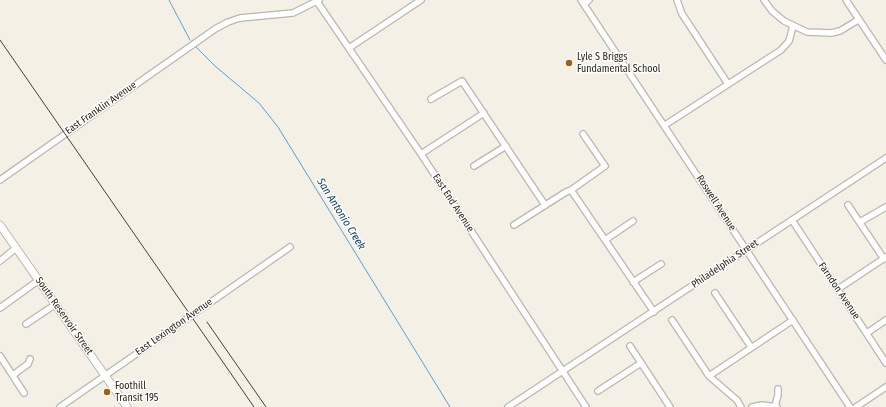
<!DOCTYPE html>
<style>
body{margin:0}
canvas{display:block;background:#f4f0e6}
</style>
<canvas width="886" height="407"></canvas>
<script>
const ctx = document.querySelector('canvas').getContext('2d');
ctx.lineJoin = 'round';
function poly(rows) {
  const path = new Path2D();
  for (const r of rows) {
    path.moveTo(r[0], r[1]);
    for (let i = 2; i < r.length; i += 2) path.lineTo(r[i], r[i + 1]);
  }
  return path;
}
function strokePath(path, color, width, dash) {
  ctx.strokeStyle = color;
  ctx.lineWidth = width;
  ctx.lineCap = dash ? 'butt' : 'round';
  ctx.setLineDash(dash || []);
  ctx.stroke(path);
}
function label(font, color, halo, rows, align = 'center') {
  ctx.font = font + ' "Fira Sans Condensed",sans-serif';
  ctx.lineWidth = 3;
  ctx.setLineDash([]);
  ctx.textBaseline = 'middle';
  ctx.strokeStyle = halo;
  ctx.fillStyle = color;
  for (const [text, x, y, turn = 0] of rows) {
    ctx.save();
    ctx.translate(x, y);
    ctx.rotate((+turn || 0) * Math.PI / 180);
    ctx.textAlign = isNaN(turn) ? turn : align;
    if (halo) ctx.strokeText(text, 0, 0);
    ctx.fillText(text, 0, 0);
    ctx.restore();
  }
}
const stream = poly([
 [169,0,190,40],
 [196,47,215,66,259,103,278,127,450,407]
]);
const minor = poly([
 [316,0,421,154,586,407],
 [581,0,850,407],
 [677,0,682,14,688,23,728,84],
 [764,0,772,11,784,21,807,32,831,33,840,31,858,20],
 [846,0,886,60],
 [584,4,589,0],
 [349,48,421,0],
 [431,99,462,81,545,205],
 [665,125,781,50,789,41,793,26],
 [421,154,484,113],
 [474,166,506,146],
 [0,180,215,29,228,22,240,18,293,13,319,0],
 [571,190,654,312],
 [848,205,884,259],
 [792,220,886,363],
 [860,222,886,207],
 [514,225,566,192,571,190,605,166,583,134],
 [605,240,633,221],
 [0,261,16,248],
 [633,282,661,264],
 [838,289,886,257],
 [715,293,751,347],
 [0,308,39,280],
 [672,320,709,376,731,395,737,400,741,407],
 [26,324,56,304],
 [867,333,886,320],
 [630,346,670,407],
 [0,356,24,393],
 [13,375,28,364,30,359],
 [709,376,793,320],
 [598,391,641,363],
 [775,406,778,395,778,389],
 [60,407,290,247],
 [508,407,886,158],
 [752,407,762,405,777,407],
 [856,407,886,387]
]);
const major = poly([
 [0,225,127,407]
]);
const rail = poly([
 [0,40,254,407],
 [207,322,266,407]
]);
const markers = [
 [569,63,4,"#986419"],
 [107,392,4,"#986419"]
];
const poiNames = [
 ["Lyle S Briggs",577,57],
 ["Fundamental School",577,69],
 ["Foothill",115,386],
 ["Transit 195",115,398]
];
const streetNames = [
 ["East Franklin Avenue",101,108,-35],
 ["East End Avenue",453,203,57],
 ["Roswell Avenue",716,203,57],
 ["Philadelphia Street",725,264,-34],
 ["Farndon Avenue",839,291,56],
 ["South Reservoir Street",64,316,55],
 ["East Lexington Avenue",174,327,-35]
];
const waterNames = [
 ["San Antonio Creek",341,214,58]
];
strokePath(stream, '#5a9fd3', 1);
strokePath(minor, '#bbb6ae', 8);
strokePath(major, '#bbb6ae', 9);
strokePath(minor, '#fff', 5.5);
strokePath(major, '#fff', 7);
strokePath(rail, '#42413c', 1);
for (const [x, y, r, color] of markers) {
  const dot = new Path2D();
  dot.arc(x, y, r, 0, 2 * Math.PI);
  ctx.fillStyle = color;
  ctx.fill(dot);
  strokePath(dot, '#fffdf9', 1.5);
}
label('10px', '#272622', '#fffdf9', poiNames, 'left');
label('10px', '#272622', '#fffdf9', streetNames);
label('italic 11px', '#0f4568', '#fffdf9', waterNames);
</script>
